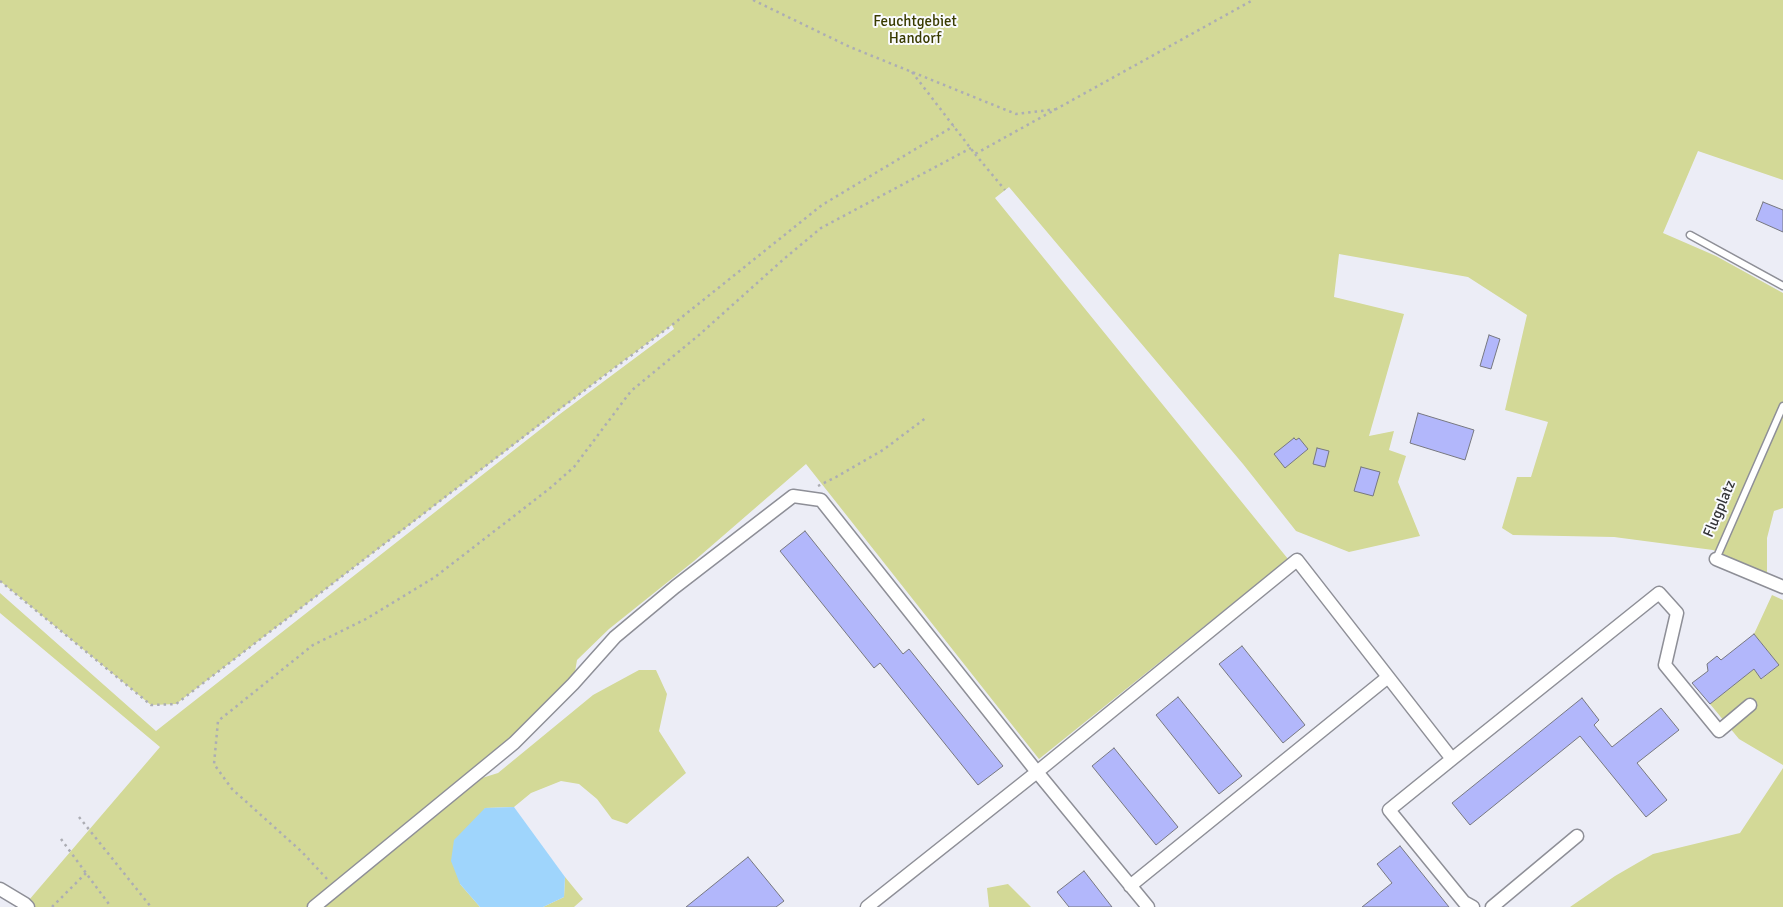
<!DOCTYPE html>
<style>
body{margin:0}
canvas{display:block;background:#ecedf6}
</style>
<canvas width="1783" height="907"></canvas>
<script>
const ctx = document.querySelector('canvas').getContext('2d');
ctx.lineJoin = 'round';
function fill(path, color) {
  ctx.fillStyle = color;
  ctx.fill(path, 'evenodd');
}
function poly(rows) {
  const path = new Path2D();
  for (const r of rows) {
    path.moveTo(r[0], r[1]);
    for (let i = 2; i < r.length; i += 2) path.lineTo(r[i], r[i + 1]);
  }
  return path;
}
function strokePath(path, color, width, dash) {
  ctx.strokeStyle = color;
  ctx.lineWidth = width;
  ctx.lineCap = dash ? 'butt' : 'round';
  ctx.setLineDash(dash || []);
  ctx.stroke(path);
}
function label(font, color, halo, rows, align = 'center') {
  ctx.font = font + ' Signika,sans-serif';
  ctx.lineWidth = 4;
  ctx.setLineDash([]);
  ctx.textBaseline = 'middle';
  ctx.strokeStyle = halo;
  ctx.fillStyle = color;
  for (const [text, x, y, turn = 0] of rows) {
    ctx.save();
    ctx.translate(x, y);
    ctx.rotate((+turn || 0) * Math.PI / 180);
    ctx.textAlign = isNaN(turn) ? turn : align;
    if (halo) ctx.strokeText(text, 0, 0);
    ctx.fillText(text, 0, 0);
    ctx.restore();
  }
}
const green = poly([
 [0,0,1783,0,1783,180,1698,151,1663,233,1716,256,1783,293,1783,508,1774,511,1767,538,1767,573,1713,550,1614,537,1513,535,1502,528,1517,477,1531,477,1548,422,1505,410,1527,315,1468,277,1339,254,1334,297,1404,314,1369,436,1394,431,1389,450,1406,456,1398,482,1420,536,1349,552,1296,531,1243,464,1009,187,995,198,1288,559,1039,759,806,464,694,561,609,629,577,660,573,684,459,790,482,778,498,773,593,695,639,670,656,670,667,694,659,731,686,773,627,824,612,819,597,799,579,784,561,781,531,793,514,807,485,808,460,884,480,907,23,907,160,747,0,613,0,593,156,731,560,414,674,329,672,325,610,371,176,704,151,705,0,581],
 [1772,595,1783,600,1783,765,1739,739,1710,704,1754,669,1762,679,1779,665,1754,634],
 [1783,768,1783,907,1570,907,1615,876,1653,854,1740,833],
 [565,877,583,899,574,907,543,907,564,897],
 [1008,884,1031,907,989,907,987,888]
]);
const water = poly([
 [514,807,565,877,564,897,543,907,480,907,460,884,451,861,454,840,485,808]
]);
const building = poly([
 [1763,202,1783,210,1783,232,1756,220,1763,202],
 [1489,335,1500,339,1491,369,1480,366,1489,335],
 [1418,413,1474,430,1465,460,1410,443,1418,413],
 [1294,438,1296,440,1299,438,1308,449,1285,468,1274,454,1294,438],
 [1317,448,1329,451,1325,467,1313,464,1317,448],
 [1361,467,1380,472,1373,496,1354,491,1361,467],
 [805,531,903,654,909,649,1003,766,978,785,880,663,874,668,780,551,805,531],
 [1754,634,1779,665,1761,679,1754,669,1710,704,1692,683,1708,671,1707,664,1717,656,1721,660,1754,634],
 [1242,646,1305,725,1283,743,1219,664,1242,646],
 [1178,697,1242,776,1219,794,1156,715,1178,697],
 [1582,698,1599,720,1594,725,1612,747,1661,708,1679,730,1637,763,1667,800,1646,817,1580,736,1470,825,1452,803,1582,698],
 [1114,748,1178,827,1156,845,1092,766,1114,748],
 [1400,846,1449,907,1362,907,1392,883,1377,864,1400,846],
 [748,857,784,901,776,907,686,907,748,857],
 [1084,871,1112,907,1069,907,1057,892,1084,871]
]);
const path = poly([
 [753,0,850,47,1016,114,1057,109],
 [912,72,975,154,1253,0],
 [975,154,1005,190],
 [818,486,836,477,883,450,927,417],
 [0,581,151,705,176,704,557,411,672,325,822,205,954,126],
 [79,817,151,907],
 [61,839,111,907],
 [327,879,302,852,232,789,214,764,218,721,313,645,366,619,435,577,549,489,574,467,631,391,699,335,785,258,821,228,971,148],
 [52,907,86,873]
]);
const lane = poly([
 [1690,235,1783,286],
 [1716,559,1783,406]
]);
const street = poly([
 [1716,559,1783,587],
 [1452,759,1659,593,1677,613,1665,665,1719,731,1750,705],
 [1130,886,1388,677],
 [0,889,25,904,28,907],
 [314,907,514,743,573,684,615,637,675,587,793,496,821,500,1037,772,1148,907],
 [867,907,1037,772,1297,560,1452,759,1389,810,1464,902,1473,907],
 [1492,907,1577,836]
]);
const parkNames = [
 ["Feuchtgebiet",915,22],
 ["Handorf",915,39]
];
const streetNames = [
 ["Flugplatz",1720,509,-67]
];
fill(green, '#d3d997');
fill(water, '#9fd5fc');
fill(building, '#b2b7fb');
strokePath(building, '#777880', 1);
strokePath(lane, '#8e8f97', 9);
strokePath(street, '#8e8f97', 15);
strokePath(path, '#acadb4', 2.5, [2.5, 4]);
strokePath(lane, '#fff', 6);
strokePath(street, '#fff', 12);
label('15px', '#393b00', '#fafbfe', parkNames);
label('15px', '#343538', '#fafbfe', streetNames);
</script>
